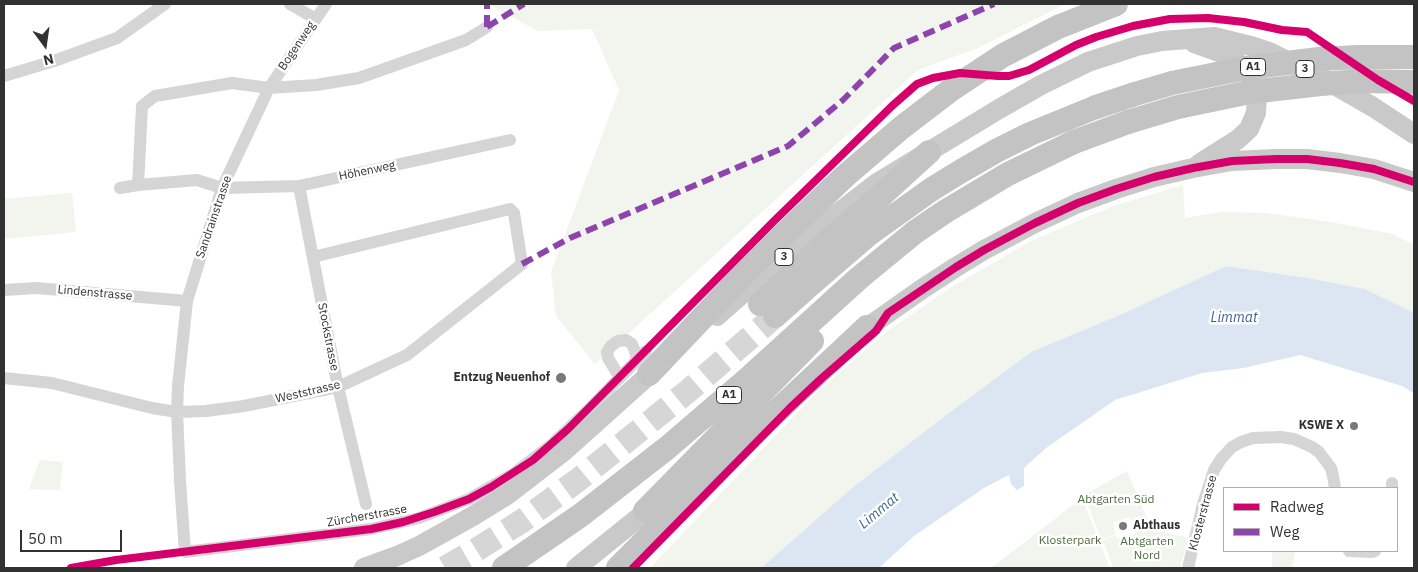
<!DOCTYPE html>
<meta charset="utf-8">
<style>
body{margin:0}
#map{position:relative;width:1418px;height:572px;overflow:hidden;background:#fff;font-family:"IBM Plex Sans",sans-serif}
canvas{display:block}
.frame{position:absolute;inset:0;border:5px solid #313131;pointer-events:none}
.legend{position:absolute;left:1223px;top:487px;width:175px;height:65px;box-sizing:border-box;background:#fff;border:1px solid #adadad;margin:0;padding:6px 9px;list-style:none;font-size:15px;color:#313131}
.legend li{display:flex;align-items:center;gap:10px;height:25px}
.legend b{width:25px;border:1px solid #adadad}
.north{position:absolute;left:20px;top:20px;width:50px;height:50px;-webkit-text-stroke:4px #fff;paint-order:stroke;rotate:166deg;font-size:14px;font-weight:700;line-height:20px;text-align:center;color:#313131}
.north::after{content:'';display:block;margin:auto;width:18px;height:22px;background:#313131;clip-path:polygon(50% 0,100% 100%,50% 72%,0 100%)}
.scale{position:absolute;left:20px;top:530px;width:102px;height:22px;box-sizing:border-box;border:2px solid #313131;border-top:0;padding-left:6px;font-size:15px;line-height:18px;white-space:nowrap;color:#313131;-webkit-text-stroke:4px #fff;paint-order:stroke}
</style>
<div id="map">
<canvas width="1418" height="572"></canvas>
<div class="frame"></div>
<ul class="legend">
<li><b style="height:6px;background:#d6006c"></b>Radweg</li>
<li><b style="height:6px;background:#8e44ad"></b>Weg</li>
</ul>
<div class="north">N</div>
<div class="scale">50 m</div>
</div>
<script>
const ctx = document.querySelector('canvas').getContext('2d');
ctx.lineJoin = 'round';
function fill(path, color) {
  ctx.fillStyle = color;
  ctx.fill(path, 'evenodd');
}
function poly(rows) {
  const path = new Path2D();
  for (const r of rows) {
    path.moveTo(r[0], r[1]);
    for (let i = 2; i < r.length; i += 2) path.lineTo(r[i], r[i + 1]);
  }
  return path;
}
function strokePath(path, color, width, dash) {
  ctx.strokeStyle = color;
  ctx.lineWidth = width;
  ctx.lineCap = dash ? 'butt' : 'round';
  ctx.setLineDash(dash || []);
  ctx.stroke(path);
}
function label(font, color, halo, rows, align = 'center') {
  ctx.font = font + ' "IBM Plex Sans",sans-serif';
  ctx.lineWidth = 5;
  ctx.setLineDash([]);
  ctx.textBaseline = 'middle';
  ctx.strokeStyle = halo;
  ctx.fillStyle = color;
  for (const [text, x, y, turn = 0] of rows) {
    ctx.save();
    ctx.translate(x, y);
    ctx.rotate((+turn || 0) * Math.PI / 180);
    ctx.textAlign = isNaN(turn) ? turn : align;
    if (halo) ctx.strokeText(text, 0, 0);
    ctx.fillText(text, 0, 0);
    ctx.restore();
  }
}
const green = poly([
 [488,4,1065,4,978,48,918,70,595,364,556,316,551,272,619,90,592,29,538,31],
 [1183,185,1185,218,1222,212,1267,213,1331,222,1393,234,1414,245,1414,313,1365,289,1308,278,1226,266,1122,314,1031,352,941,419,852,488,761,568,650,568,816,393,886,332,950,288,1033,240,1113,206],
 [72,193,76,232,4,239,4,199],
 [40,460,63,462,60,490,29,489],
 [1127,471,1151,527,1134,530,1131,517,1113,522,1115,535,1101,539,1084,495],
 [1082,498,1110,568,991,568],
 [1153,529,1188,538,1180,568,1113,568,1103,540,1116,535,1117,539,1135,534,1135,532],
 [1272,551,1295,551,1292,568,1272,568]
]);
const water = poly([
 [1226,266,1308,278,1365,289,1414,313,1414,393,1402,386,1300,355,1244,368,1202,373,1115,400,1046,448,1024,468,1024,486,1017,490,1011,484,1009,475,984,488,914,536,879,568,761,568,852,488,941,419,1031,352,1122,314]
]);
const highwayTunnel = poly([
 [445,568,476,550,522,521,578,480,687,392,775,316]
]);
const street = poly([
 [290,4,316,19],
 [326,4,269,88,222,188,187,301,178,386,177,412,180,481,185,552,371,529,419,518,469,499,513,474,551,445,590,408,646,351],
 [487,27,466,40,359,78,316,85,269,88,232,83,155,96,142,106,138,185,197,180,222,188,299,186,510,140],
 [4,76,54,61,117,38,165,4],
 [299,186,338,387,366,504],
 [120,188,138,185],
 [4,290,37,288,187,301],
 [4,378,52,383,152,408,177,412,206,411,244,406,338,387,407,355,522,264,514,213,510,209,313,257],
 [620,378,608,358,607,352,611,346,618,341,626,340,632,344,635,351,637,361],
 [1392,483,1392,488],
 [1349,551,1372,552,1375,551],
 [1188,568,1203,504,1214,470,1221,459,1232,447,1241,442,1253,438,1281,437,1294,439,1312,447,1319,452,1331,468,1333,476,1335,488]
]);
const primary = poly([
 [1194,43,1225,54,1239,64,1250,75,1257,94,1256,113,1249,129,1237,140,1199,164],
 [717,316,801,242,877,183,999,109,1041,85,1088,62,1137,46,1162,41,1214,37,1251,46,1269,52,1326,80,1373,107,1414,134],
 [854,337,922,289,956,267,984,250,1035,223,1078,203,1116,189,1154,177,1193,168,1232,161,1276,159,1307,159,1340,163,1374,169,1414,182],
 [364,568,397,556,419,546,473,516,507,495,564,451,661,364],
 [576,568,658,502]
]);
const highway = poly([
 [760,304,831,238,884,193,929,152],
 [775,316,812,283,869,234,932,189,963,170,996,151,1030,134,1096,107],
 [649,374,744,274,776,242,844,177,901,128,952,89,1002,56,1058,27,1116,4],
 [645,511,812,341],
 [504,568,581,515,667,448,751,376,859,278,915,232,946,211,1008,174,1074,142,1128,122],
 [618,568,731,454,867,327]
]);
const highwayBridge = poly([
 [1096,107,1135,94,1172,83,1246,68,1319,59,1358,57,1414,57],
 [1128,122,1178,107,1250,92,1321,84,1359,81,1414,82]
]);
const quiet = poly([
 [487,27,524,4],
 [487,27,487,4],
 [522,264,570,238,788,146,843,100,894,48,994,4]
]);
const cycleway = poly([
 [71,568,116,560,371,529,403,522,434,512,469,499,491,487,533,460,568,429,773,222,892,106,917,84,933,78,960,73,998,76,1009,76,1029,70,1076,45,1096,37,1133,26,1170,19,1208,18,1244,22,1282,30,1307,32,1378,80,1414,101],
 [633,568,790,408,822,378,876,331,888,313,956,267,984,250,1035,223,1078,203,1116,189,1154,177,1193,168,1232,161,1276,159,1307,159,1340,163,1374,169,1414,182]
]);
const markers = [
 [561,378,6,"#797979"],
 [1354,426,5,"#797979"],
 [1123,526,5,"#797979"]
];
const shields = [
 [1253,67,25],
 [1305,69,18],
 [784,257,18],
 [729,395,25]
];
const shieldNames = [
 ["A1",1253,67],
 ["3",1305,69],
 ["3",784,257],
 ["A1",729,395]
];
const streetNames = [
 ["Bogenweg",297,46,-56],
 ["Höhenweg",367,171,-12],
 ["Sandrainstrasse",214,217,-71],
 ["Lindenstrasse",95,293,5],
 ["Stockstrasse",328,337,79],
 ["Weststrasse",308,392,-13],
 ["Klosterstrasse",1203,513,-75],
 ["Zürcherstrasse",367,516,-10]
];
const poiNames = [
 ["Entzug Neuenhof",550,378],
 ["KSWE X",1344,426],
 ["Abthaus",1133,526,"left"]
];
const parkNames = [
 ["Abtgarten Süd",1116,500],
 ["Klosterpark",1070,541],
 ["Abtgarten",1147,542],
 ["Nord",1147,556]
];
const waterNames = [
 ["Limmat",1234,318],
 ["Limmat",879,511,-40]
];
fill(green, '#f1f5ed');
fill(water, '#dbe6f2');
strokePath(highwayTunnel, '#d6d6d6', 24, [24, 12]);
strokePath(street, '#d5d5d5', 12);
strokePath(primary, '#c9c9c9', 20);
strokePath(highway, '#c3c3c3', 24);
strokePath(highwayBridge, '#c3c3c3', 24);
strokePath(quiet, '#8e44ad', 6, [12, 6]);
strokePath(cycleway, '#d6006c', 8);
for (const [x, y, r, color] of markers) {
  const dot = new Path2D();
  dot.arc(x, y, r, 0, 2 * Math.PI);
  ctx.fillStyle = color;
  ctx.fill(dot);
  strokePath(dot, '#fff', 2);
}
for (const [x, y, w] of shields) {
  const box = new Path2D();
  box.roundRect(x - w / 2, y - 8.5, w, 17, 4);
  ctx.fillStyle = '#fff';
  ctx.fill(box);
  strokePath(box, '#313131', 1);
}
label('bold 11px', '#313131', null, shieldNames);
label('12px', '#313131', '#fff', streetNames);
label('bold 12px', '#313131', '#fff', poiNames, 'right');
label('12px', '#4d6d3d', '#fff', parkNames);
label('italic 14px', '#3e6694', '#fff', waterNames);
</script>
